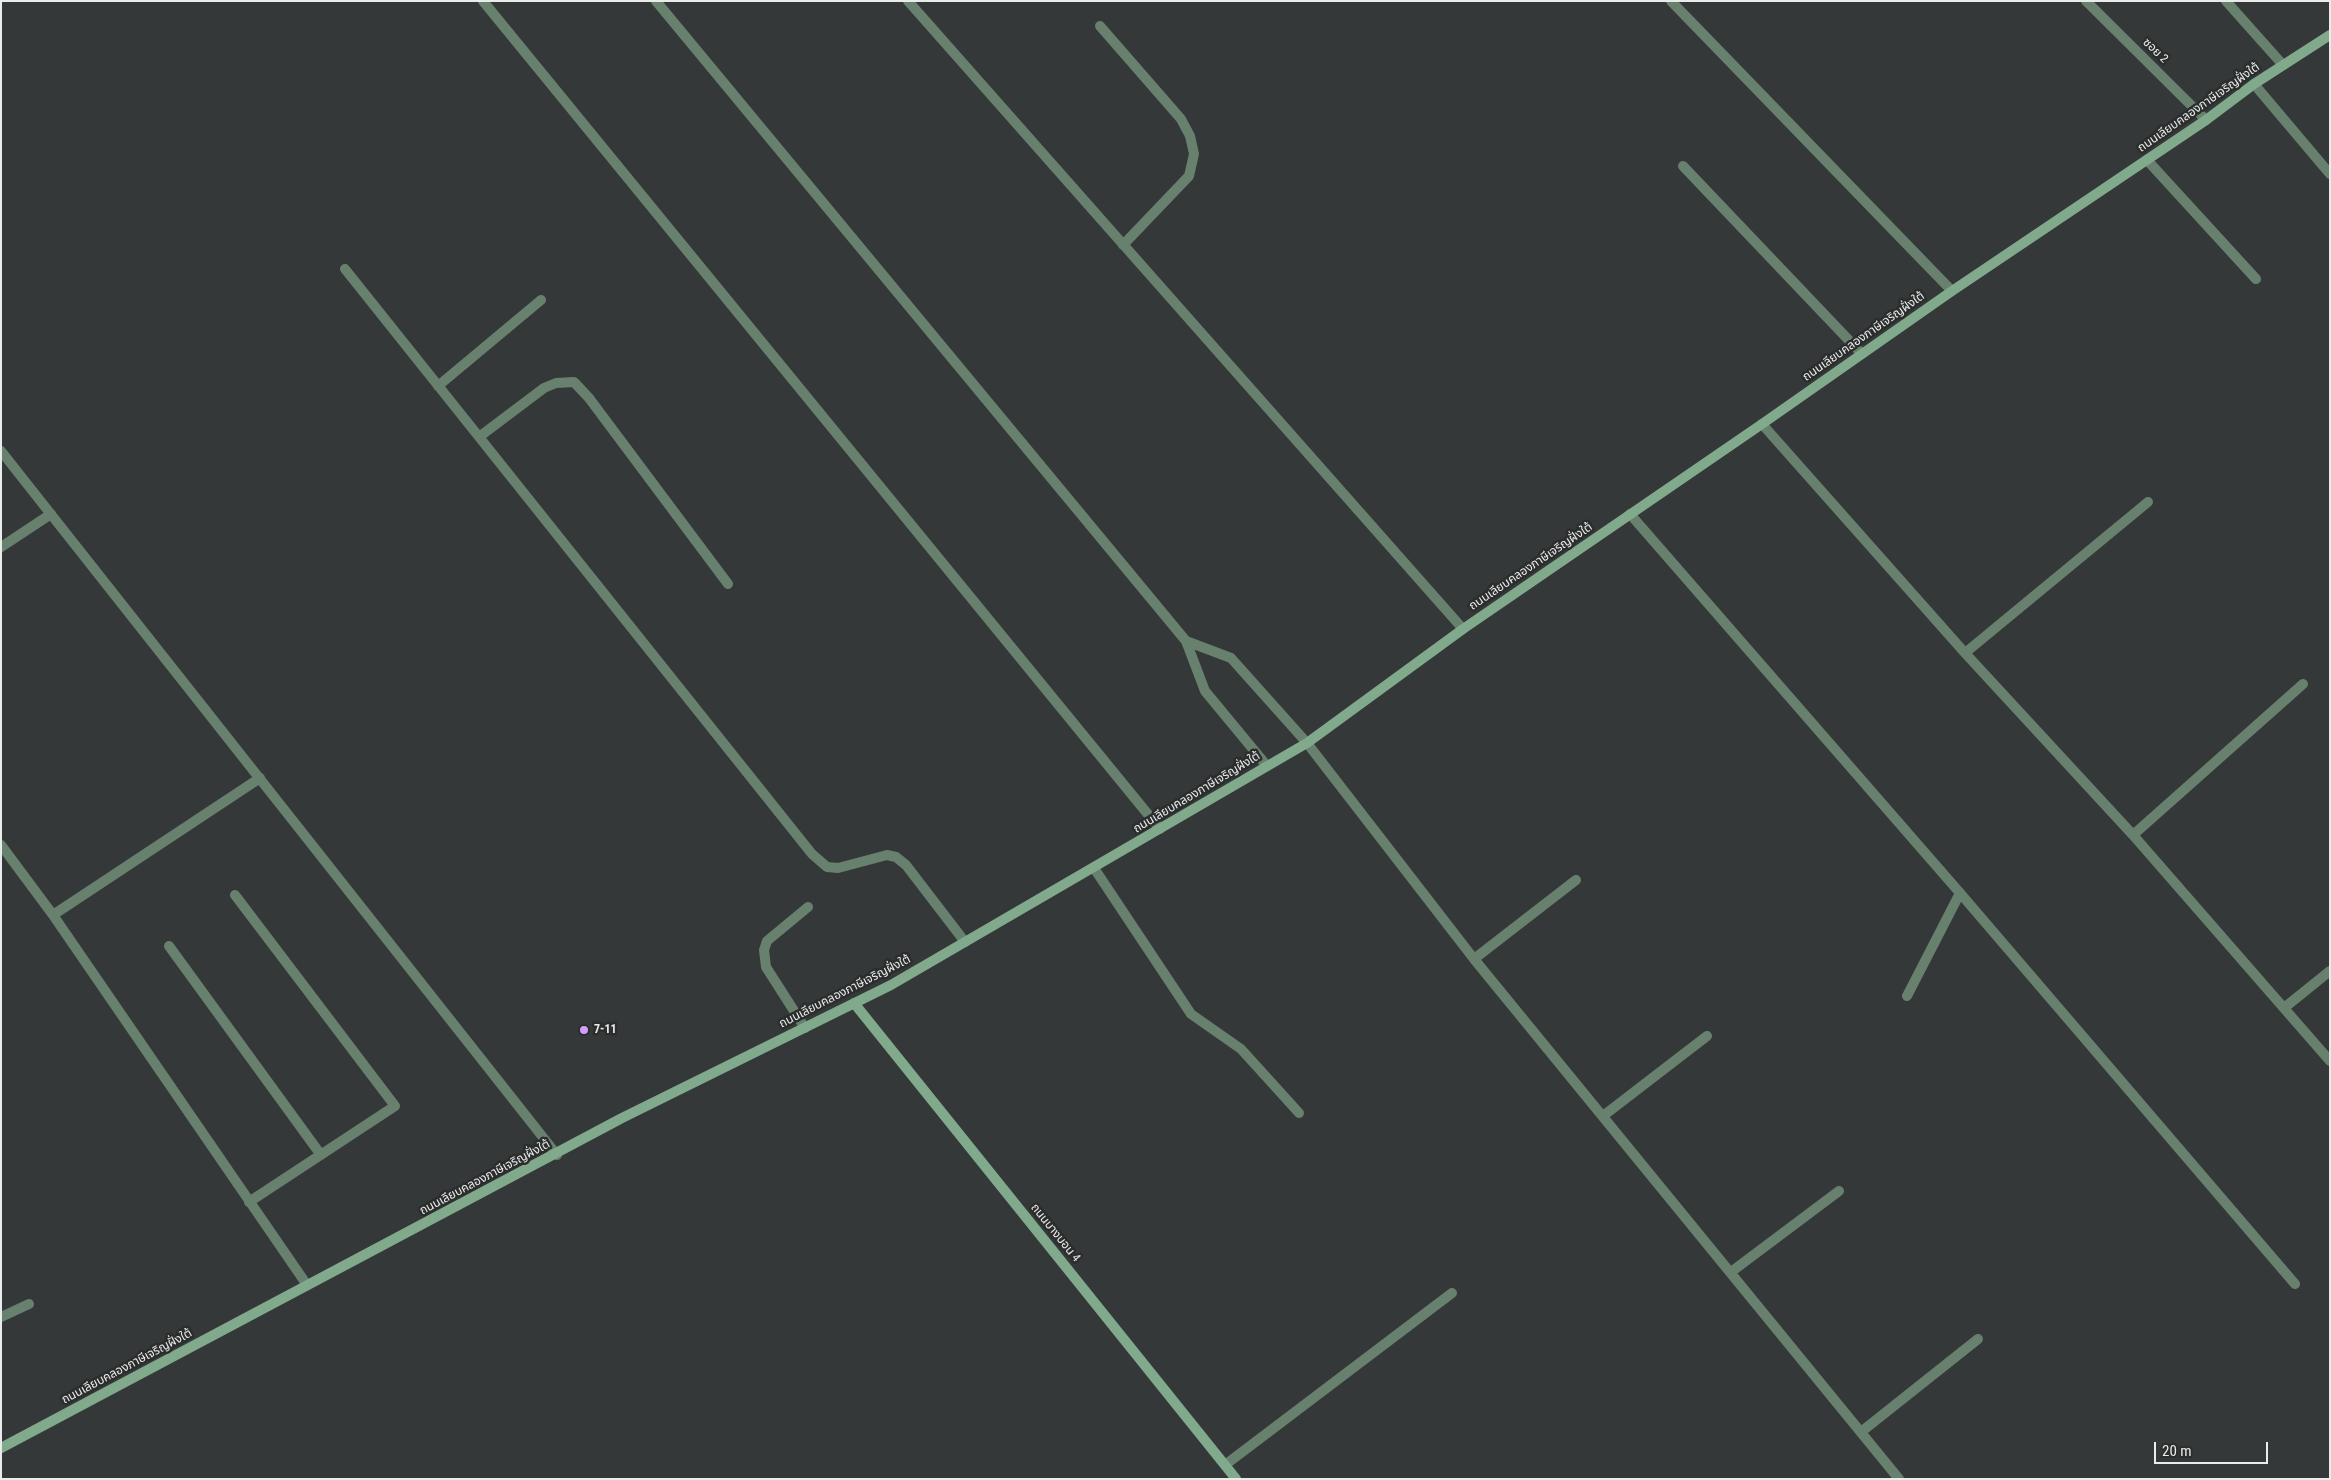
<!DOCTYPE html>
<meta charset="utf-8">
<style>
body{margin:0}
#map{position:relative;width:2331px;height:1480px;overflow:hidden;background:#353838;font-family:"Roboto Condensed",sans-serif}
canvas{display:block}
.frame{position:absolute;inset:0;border:2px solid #eaeceb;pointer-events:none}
.scale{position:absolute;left:2154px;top:1442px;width:114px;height:22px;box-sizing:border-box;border:2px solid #eaeceb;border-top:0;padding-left:6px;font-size:15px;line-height:18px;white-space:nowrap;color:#eaeceb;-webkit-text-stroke:4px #2b2e2d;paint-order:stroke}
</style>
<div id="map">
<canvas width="2331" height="1480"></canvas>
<div class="frame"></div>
<div class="scale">20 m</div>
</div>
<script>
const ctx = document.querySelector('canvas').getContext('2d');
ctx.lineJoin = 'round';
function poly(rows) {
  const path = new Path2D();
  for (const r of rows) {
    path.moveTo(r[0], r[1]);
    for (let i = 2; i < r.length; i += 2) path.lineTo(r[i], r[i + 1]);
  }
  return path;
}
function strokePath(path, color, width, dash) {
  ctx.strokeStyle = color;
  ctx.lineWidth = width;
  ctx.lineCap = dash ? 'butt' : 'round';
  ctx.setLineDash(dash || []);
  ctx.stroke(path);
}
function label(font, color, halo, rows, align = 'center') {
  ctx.font = font + ' "Roboto Condensed","Noto Sans Thai",sans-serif';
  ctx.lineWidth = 5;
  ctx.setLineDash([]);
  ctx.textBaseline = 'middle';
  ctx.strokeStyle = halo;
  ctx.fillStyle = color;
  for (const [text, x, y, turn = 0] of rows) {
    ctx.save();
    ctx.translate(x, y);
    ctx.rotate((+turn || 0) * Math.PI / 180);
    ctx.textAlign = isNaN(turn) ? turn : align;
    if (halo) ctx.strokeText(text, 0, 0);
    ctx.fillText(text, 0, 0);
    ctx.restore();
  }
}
const lane = poly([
 [2226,1,2283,65],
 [2147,160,2256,279],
 [1683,166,1862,354],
 [345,269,812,854,827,867,838,868,887,855,896,857,906,865,965,942],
 [438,386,541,300],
 [479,437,544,388,556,383,574,382,589,398,728,584],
 [1,547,51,514],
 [1094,868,1191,1014,1241,1049,1299,1113],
 [235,895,395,1106,249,1202],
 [169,946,321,1155],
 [1907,996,1960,893],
 [805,1028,766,967,764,950,767,941,808,907],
 [1,1317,29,1304],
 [1225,1465,1452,1293]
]);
const street = poly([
 [483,1,1160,829],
 [656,1,1186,641,1205,691,1267,766],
 [908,1,1463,629],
 [1671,1,1952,291],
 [2086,1,2206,120],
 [1100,26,1181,119,1190,136,1194,154,1189,176,1123,245],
 [2254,84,2330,174],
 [1762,424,1965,653,2133,835,2330,1061],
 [1,451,557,1155],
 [1630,514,1960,893,2295,1284],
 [1186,641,1231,658,1307,743,1474,959,1899,1479],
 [1965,653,2148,502],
 [2133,835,2303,684],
 [1,845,53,915,307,1285],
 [53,915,260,778],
 [1474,959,1576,880],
 [2284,1008,2330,971],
 [1603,1116,1707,1036],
 [1731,1272,1839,1191],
 [1861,1432,1978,1339]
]);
const secondary = poly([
 [854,1003,1236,1479],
 [1,1448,622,1118,891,985,1307,743,1463,629,1762,424,1952,291,2206,120,2254,84,2330,35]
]);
const markers = [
 [584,1030,5,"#d19dfe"]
];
const streetNames = [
 ["ซอย 2",2155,51,44],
 ["ถนนเลียบคลองภาษีเจริญฝั่งใต้",2199,108,-35],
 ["ถนนเลียบคลองภาษีเจริญฝั่งใต้",1864,337,-35],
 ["ถนนเลียบคลองภาษีเจริญฝั่งใต้",1531,567,-34],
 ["ถนนเลียบคลองภาษีเจริญฝั่งใต้",1197,793,-31],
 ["ถนนเลียบคลองภาษีเจริญฝั่งใต้",845,992,-27],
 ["ถนนเลียบคลองภาษีเจริญฝั่งใต้",485,1178,-28],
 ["ถนนบางบอน 4",1055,1233,51],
 ["ถนนเลียบคลองภาษีเจริญฝั่งใต้",127,1367,-28]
];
const poiNames = [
 ["7-11",594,1030]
];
strokePath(lane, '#68816e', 10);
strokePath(street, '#68816e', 10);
strokePath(secondary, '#81a98c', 10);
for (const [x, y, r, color] of markers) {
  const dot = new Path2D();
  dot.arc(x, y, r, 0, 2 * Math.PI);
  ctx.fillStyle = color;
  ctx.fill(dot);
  strokePath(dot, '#2b2e2d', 2);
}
label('12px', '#eaeceb', '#2b2e2d', streetNames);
label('bold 12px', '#eaeceb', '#2b2e2d', poiNames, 'left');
</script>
